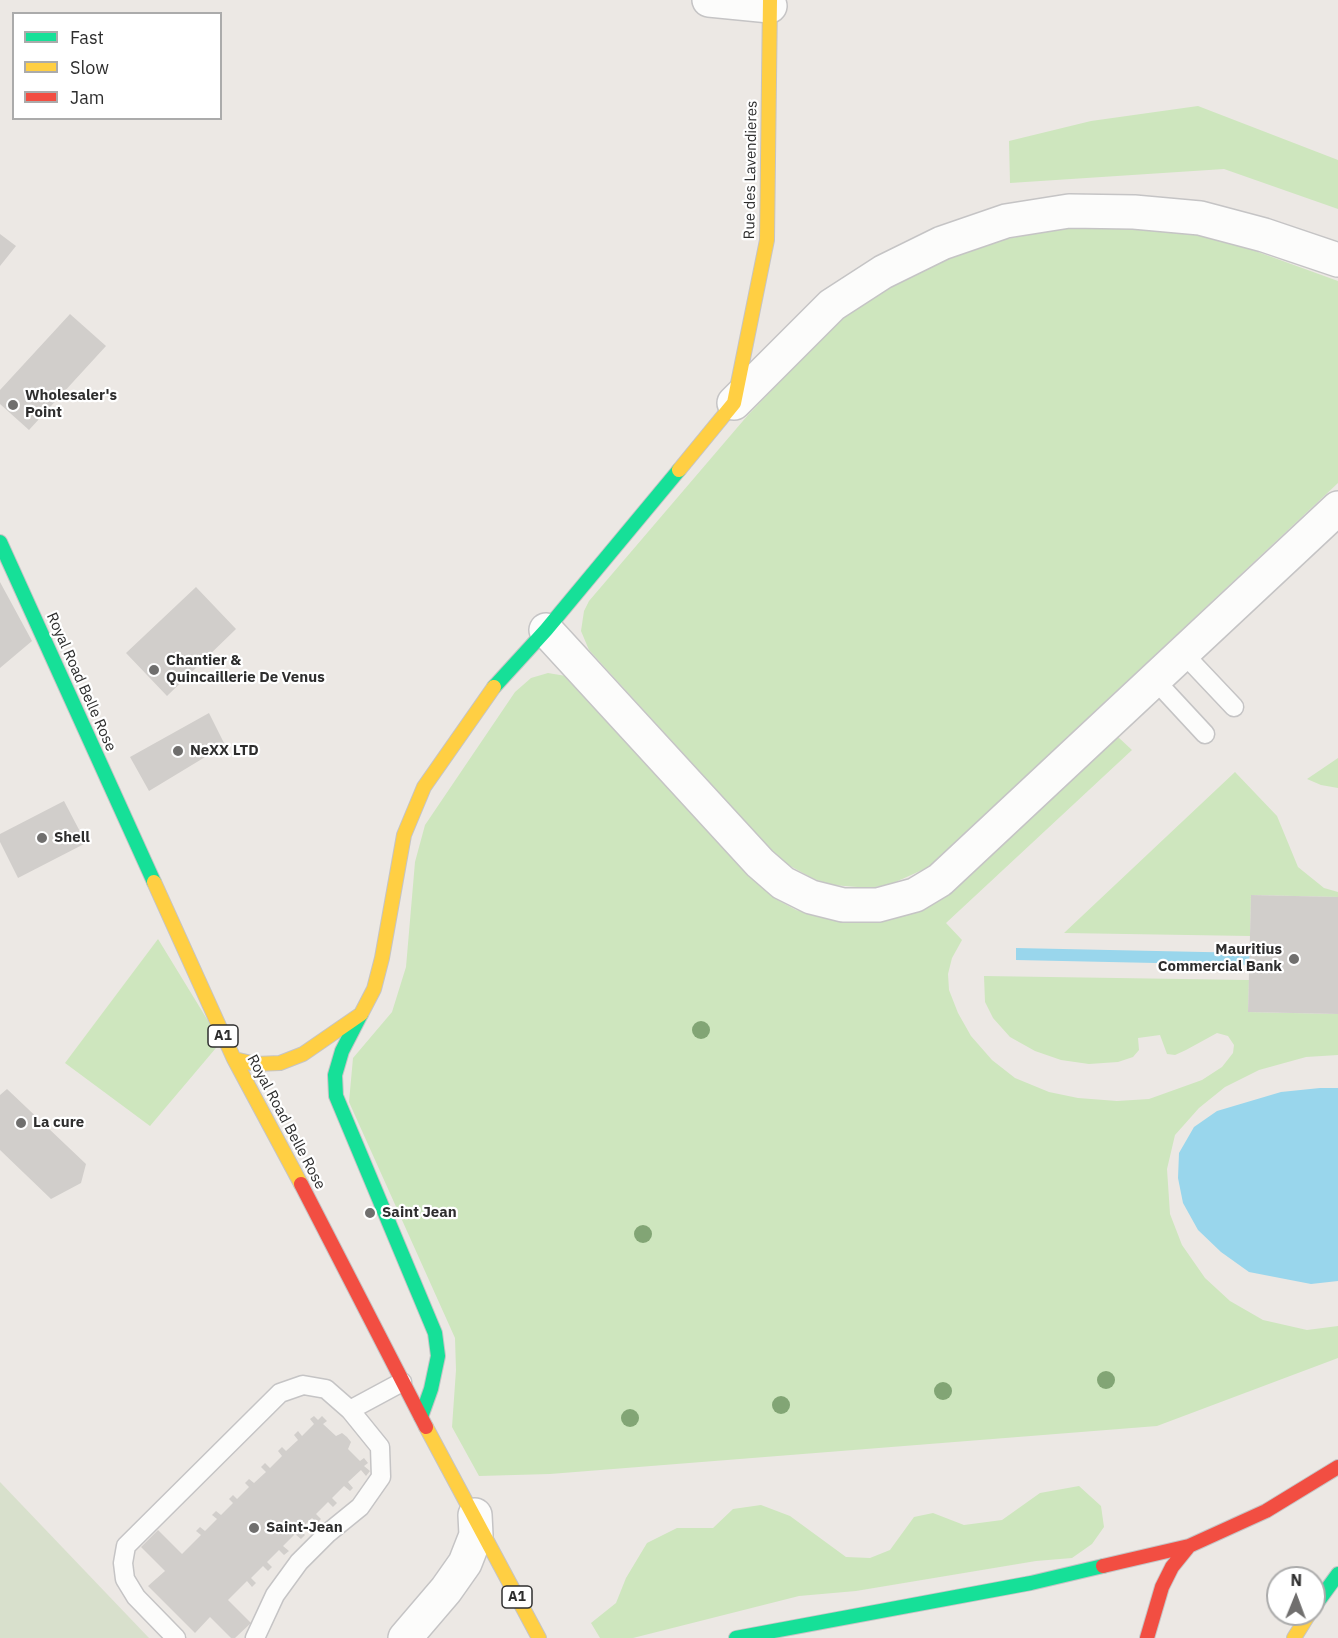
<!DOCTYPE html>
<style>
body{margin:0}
#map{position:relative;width:1338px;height:1638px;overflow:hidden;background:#ece8e4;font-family:"IBM Plex Sans",sans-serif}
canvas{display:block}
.legend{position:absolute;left:12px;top:12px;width:210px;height:108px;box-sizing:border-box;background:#fff;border:2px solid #ababab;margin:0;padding:8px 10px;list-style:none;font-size:18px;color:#2e2e2e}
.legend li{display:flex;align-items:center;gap:12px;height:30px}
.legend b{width:30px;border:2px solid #ababab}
.north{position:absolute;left:1266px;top:1566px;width:60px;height:60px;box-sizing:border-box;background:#fff;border:2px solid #ababab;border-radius:50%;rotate:1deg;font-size:16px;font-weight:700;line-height:24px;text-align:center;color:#2e2e2e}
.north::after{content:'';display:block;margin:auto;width:21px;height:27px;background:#706f6e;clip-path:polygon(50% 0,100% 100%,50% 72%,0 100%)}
</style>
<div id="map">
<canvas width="1338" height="1638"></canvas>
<ul class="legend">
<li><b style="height:8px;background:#16e098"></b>Fast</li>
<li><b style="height:8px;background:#ffcf43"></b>Slow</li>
<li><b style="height:8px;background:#f24e42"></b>Jam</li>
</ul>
<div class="north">N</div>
</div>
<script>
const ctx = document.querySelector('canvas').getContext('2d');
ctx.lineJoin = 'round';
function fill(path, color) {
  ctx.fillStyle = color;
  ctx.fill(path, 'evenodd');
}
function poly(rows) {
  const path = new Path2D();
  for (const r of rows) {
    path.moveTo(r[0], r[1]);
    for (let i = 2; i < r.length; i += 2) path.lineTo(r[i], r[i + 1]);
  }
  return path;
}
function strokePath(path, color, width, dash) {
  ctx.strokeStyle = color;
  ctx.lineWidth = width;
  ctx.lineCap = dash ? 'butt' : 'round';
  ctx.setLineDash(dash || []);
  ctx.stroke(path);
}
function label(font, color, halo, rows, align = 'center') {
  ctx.font = font + ' "IBM Plex Sans",sans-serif';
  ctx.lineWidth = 4.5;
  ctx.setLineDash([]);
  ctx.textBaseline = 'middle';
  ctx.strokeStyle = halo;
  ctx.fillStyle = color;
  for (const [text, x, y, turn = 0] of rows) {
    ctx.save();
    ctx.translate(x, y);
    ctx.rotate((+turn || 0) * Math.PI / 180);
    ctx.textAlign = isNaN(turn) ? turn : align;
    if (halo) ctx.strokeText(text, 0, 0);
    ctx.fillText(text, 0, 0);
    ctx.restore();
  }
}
const green = poly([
 [1198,106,1338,160,1338,209,1224,169,1010,183,1009,141,1091,121],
 [1072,227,1155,228,1196,234,1236,244,1338,281,1338,483,929,867,891,884,870,888,832,885,814,879,781,861,589,650,581,631,584,611,589,601,748,415,842,317,913,272,990,242],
 [548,673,566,676,578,685,756,882,774,898,796,910,822,917,850,920,959,882,1118,737,1132,750,946,923,962,940,952,958,948,974,949,990,958,1013,971,1036,992,1060,1015,1078,1049,1092,1078,1098,1117,1101,1149,1099,1202,1080,1222,1067,1233,1053,1234,1045,1228,1036,1217,1033,1186,1050,1175,1055,1167,1054,1160,1035,1138,1038,1139,1050,1133,1057,1118,1062,1089,1064,1061,1060,1035,1051,1010,1037,993,1018,985,1002,984,976,1249,980,1248,1012,1338,1014,1338,1055,1306,1057,1259,1070,1225,1087,1199,1108,1175,1135,1167,1169,1170,1214,1182,1245,1205,1278,1230,1301,1263,1320,1307,1330,1338,1326,1338,1358,1157,1426,550,1474,479,1476,452,1427,456,1370,455,1338,349,1102,353,1058,392,1012,406,967,415,862,425,825,515,692,531,678],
 [1338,758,1338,788,1321,785,1307,779],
 [1235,772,1277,816,1298,867,1324,888,1338,892,1338,897,1251,895,1250,936,1064,933],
 [158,939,221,1042,150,1126,65,1063],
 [1079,1486,1101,1506,1104,1527,1092,1544,1072,1558,1036,1561,856,1591,799,1596,633,1638,600,1638,591,1623,616,1603,626,1578,647,1543,677,1528,713,1528,733,1509,761,1505,790,1516,846,1557,870,1558,890,1550,914,1517,933,1513,964,1525,1002,1520,1040,1493]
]);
const cemetery = poly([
 [0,1482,149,1638,0,1638]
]);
const water = poly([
 [1016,948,1250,953,1249,965,1016,960],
 [1320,1088,1338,1088,1338,1281,1311,1284,1249,1272,1221,1252,1198,1230,1183,1203,1178,1178,1179,1153,1194,1127,1217,1111,1281,1092]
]);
const building = poly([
 [0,234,16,246,0,266],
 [70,314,106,346,29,430,0,404,0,390],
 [0,582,32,641,0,668],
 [196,587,236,629,167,696,126,653],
 [209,713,225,745,149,791,130,757],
 [64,801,86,843,18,878,0,842,0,834],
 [1251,895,1338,897,1338,1014,1248,1012],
 [7,1089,86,1164,81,1183,51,1199,0,1150,0,1095],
 [314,1416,318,1420,322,1416,327,1421,323,1424,336,1436,342,1433,347,1437,351,1442,348,1449,360,1461,364,1458,368,1463,364,1466,370,1471,366,1476,361,1470,348,1482,353,1488,350,1491,344,1486,332,1498,337,1503,333,1507,328,1502,316,1514,321,1519,317,1523,312,1518,300,1530,305,1535,301,1539,295,1534,283,1546,289,1551,284,1555,279,1550,267,1562,272,1567,268,1571,263,1566,251,1578,256,1583,252,1587,247,1581,228,1600,251,1623,235,1638,231,1638,210,1617,195,1633,148,1586,165,1571,141,1547,158,1530,182,1554,201,1535,196,1531,200,1527,205,1531,217,1519,212,1515,216,1511,221,1515,233,1503,229,1499,233,1495,237,1499,249,1487,245,1483,249,1479,254,1483,266,1472,261,1467,265,1463,270,1468,282,1456,278,1451,282,1447,286,1451,298,1440,294,1435,298,1431,302,1436,314,1424,310,1419]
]);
const lane = poly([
 [1182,652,1234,707],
 [1154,679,1205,734],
 [176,1638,136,1597,125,1579,123,1563,126,1546,280,1393,303,1385,326,1389,350,1410,402,1382],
 [255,1638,275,1595,299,1562,328,1533,360,1507,381,1477,380,1447,350,1410]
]);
const street = poly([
 [709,0,770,6],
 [734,403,832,305,883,272,942,243,1006,221,1069,211,1134,212,1200,218,1264,235,1338,260],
 [546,630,760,863,783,883,811,897,843,905,878,905,915,895,940,880,1338,508],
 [405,1638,446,1590,465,1563,476,1535,475,1515]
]);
const fast = poly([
 [0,542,154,882],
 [494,687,546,630,679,470],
 [361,1014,342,1051,335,1075,336,1096,435,1333,438,1356,431,1389,421,1417],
 [1314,1607,1338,1574],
 [736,1638,1031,1583,1103,1566]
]);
const slow = poly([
 [679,470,734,403,767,240,770,0],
 [154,882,234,1059,301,1184],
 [234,1059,256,1064,280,1063,303,1054,361,1014,374,989,382,958,404,835,424,787,494,687],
 [426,1427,539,1638],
 [1294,1638,1309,1614]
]);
const jam = poly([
 [301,1184,426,1427],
 [1103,1566,1189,1546,1266,1511,1338,1467],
 [1147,1638,1162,1587,1172,1567,1189,1546]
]);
const trees = [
 [701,1030],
 [643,1234],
 [1106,1380],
 [943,1391],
 [781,1405],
 [630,1418]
];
const markers = [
 [13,405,6,"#706f6e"],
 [154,670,6,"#706f6e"],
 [178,751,6,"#706f6e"],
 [42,838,6,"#706f6e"],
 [1294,959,6,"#706f6e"],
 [21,1123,6,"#706f6e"],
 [370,1213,6,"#706f6e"],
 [254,1528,6,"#706f6e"]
];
const shields = [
 [223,1036,30],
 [517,1597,30]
];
const shieldNames = [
 ["A1",223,1036],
 ["A1",517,1597]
];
const streetNames = [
 ["Rue des Lavendieres",751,170,-89],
 ["Royal Road Belle Rose",81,682,66],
 ["Royal Road Belle Rose",286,1122,62]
];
const poiNames = [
 ["Wholesaler's",25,396],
 ["Point",25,413],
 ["Chantier &",166,661],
 ["Quincaillerie De Venus",166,678],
 ["NeXX LTD",190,751],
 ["Shell",54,838],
 ["Mauritius",1282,950,"right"],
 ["Commercial Bank",1282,967,"right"],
 ["La cure",33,1123],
 ["Saint Jean",382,1213],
 ["Saint-Jean",266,1528]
];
fill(green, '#cee6be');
fill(cemetery, '#d8e0cc');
fill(water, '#99d6ec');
fill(building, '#d1cecb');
strokePath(lane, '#c5c4c5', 21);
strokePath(street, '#c5c4c5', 36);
strokePath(fast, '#c5c4c5', 16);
strokePath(slow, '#c5c4c5', 16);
strokePath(jam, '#c5c4c5', 16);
strokePath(lane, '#fcfcfb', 18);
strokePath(street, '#fcfcfb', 33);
strokePath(fast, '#16e098', 14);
strokePath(slow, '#ffcf43', 14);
strokePath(jam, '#f24e42', 14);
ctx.fillStyle = '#82a575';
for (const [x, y] of trees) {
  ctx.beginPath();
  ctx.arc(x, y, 9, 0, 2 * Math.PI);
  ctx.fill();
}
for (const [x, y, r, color] of markers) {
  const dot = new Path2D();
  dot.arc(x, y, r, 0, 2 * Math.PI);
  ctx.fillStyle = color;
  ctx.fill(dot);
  strokePath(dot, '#fff', 2);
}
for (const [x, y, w] of shields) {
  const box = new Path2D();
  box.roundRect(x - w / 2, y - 11, w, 22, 4.5);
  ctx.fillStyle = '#fff';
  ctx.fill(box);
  strokePath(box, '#2e2e2e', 1.5);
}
label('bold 14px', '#2e2e2e', null, shieldNames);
label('15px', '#2e2e2e', '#fff', streetNames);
label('bold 15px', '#2e2e2e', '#fff', poiNames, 'left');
</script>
